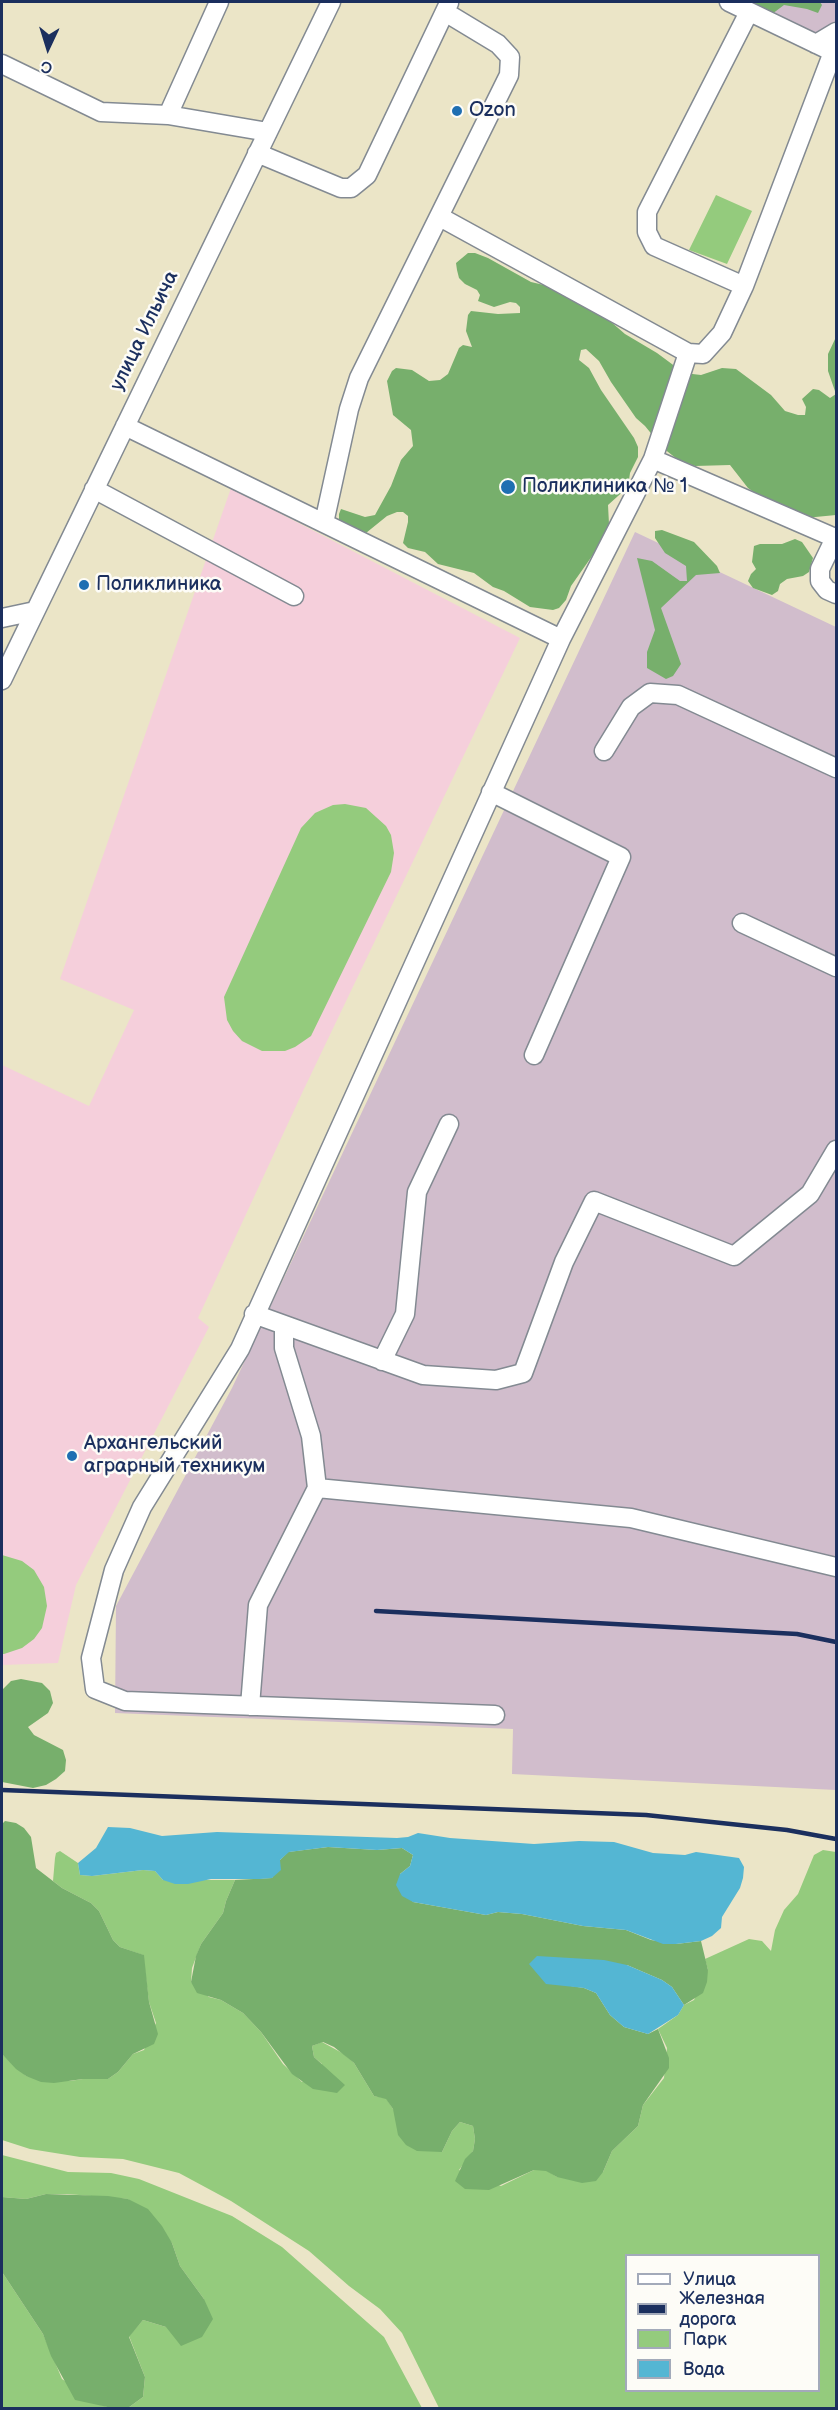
<!DOCTYPE html>
<meta charset="utf-8">
<style>
body{margin:0}
#map{position:relative;width:838px;height:2410px;overflow:hidden;background:#ebe5c7;font-family:"Balsamiq Sans",sans-serif}
canvas{display:block}
.frame{position:absolute;inset:0;border:3px solid #1b2f5e;pointer-events:none}
.legend{position:absolute;left:625px;top:2254px;width:195px;height:138px;box-sizing:border-box;background:#fdfcf7;border:2px solid #a3aaba;margin:0;padding:8px 10px;list-style:none;font-size:18px;color:#1b2f5e}
.legend li{display:flex;align-items:center;gap:12px;height:30px}
.legend b{width:30px;border:2px solid #a3aaba}
.north{position:absolute;left:18px;top:18px;width:60px;height:60px;-webkit-text-stroke:4px #fdfcf7;paint-order:stroke;rotate:184deg;font-size:16px;font-weight:700;line-height:24px;text-align:center;color:#1b2f5e}
.north::after{content:'';display:block;margin:auto;width:21px;height:27px;background:#1b2f5e;clip-path:polygon(50% 0,100% 100%,50% 72%,0 100%)}
</style>
<div id="map">
<canvas width="838" height="2410"></canvas>
<div class="frame"></div>
<ul class="legend">
<li><b style="height:8px;background:#fff"></b>Улица</li>
<li><b style="height:8px;background:#1b2f5e"></b>Железная дорога</li>
<li><b style="height:16px;background:#94cb7d"></b>Парк</li>
<li><b style="height:16px;background:#54b6d3"></b>Вода</li>
</ul>
<div class="north">С</div>
</div>
<script>
const ctx = document.querySelector('canvas').getContext('2d');
ctx.lineJoin = 'round';
function fill(path, color) {
  ctx.fillStyle = color;
  ctx.fill(path, 'evenodd');
}
function poly(rows) {
  const path = new Path2D();
  for (const r of rows) {
    path.moveTo(r[0], r[1]);
    for (let i = 2; i < r.length; i += 2) path.lineTo(r[i], r[i + 1]);
  }
  return path;
}
function strokePath(path, color, width, dash) {
  ctx.strokeStyle = color;
  ctx.lineWidth = width;
  ctx.lineCap = dash ? 'butt' : 'round';
  ctx.setLineDash(dash || []);
  ctx.stroke(path);
}
function label(font, color, halo, rows, align = 'center') {
  ctx.font = font + ' "Balsamiq Sans",sans-serif';
  ctx.lineWidth = 5;
  ctx.setLineDash([]);
  ctx.textBaseline = 'middle';
  ctx.strokeStyle = halo;
  ctx.fillStyle = color;
  for (const [text, x, y, turn = 0] of rows) {
    ctx.save();
    ctx.translate(x, y);
    ctx.rotate((+turn || 0) * Math.PI / 180);
    ctx.textAlign = isNaN(turn) ? turn : align;
    if (halo) ctx.strokeText(text, 0, 0);
    ctx.fillText(text, 0, 0);
    ctx.restore();
  }
}
const built = poly([
 [231,488,520,638,303,1091,198,1318,209,1327,76,1585,58,1663,2,1665,2,1065,89,1106,134,1010,60,979]
]);
const industrial = poly([
 [747,2,836,2,836,46],
 [635,532,836,627,836,1790,512,1774,513,1729,115,1713,116,1606,232,1388]
]);
const green = poly([
 [716,195,752,211,727,264,689,250],
 [345,804,366,808,386,826,391,835,394,853,391,872,311,1036,295,1047,285,1051,262,1051,242,1041,233,1031,227,1020,224,997,301,828,315,813,333,805],
 [2,1555,22,1561,34,1570,44,1587,47,1606,42,1628,34,1639,22,1648,4,1654,2,1654],
 [823,1850,836,1852,836,2408,439,2408,402,2333,380,2309,349,2286,309,2251,231,2201,179,2173,123,2159,80,2157,30,2149,2,2140,2,2054,26,2076,70,2081,83,2079,108,2079,118,2072,133,2054,144,2050,156,2023,149,2002,143,1955,120,1947,113,1940,99,1911,91,1903,62,1888,53,1881,55,1858,56,1853,60,1851,78,1863,80,1875,92,1876,143,1870,155,1871,163,1880,235,1880,226,1901,223,1913,201,1944,192,1968,191,1982,209,1997,221,2000,243,2013,261,2032,283,2064,302,2082,322,2064,314,2057,312,2046,322,2042,344,2054,354,2063,374,2096,386,2098,393,2109,442,2152,452,2131,460,2122,473,2126,475,2139,473,2151,459,2170,501,2186,534,2170,546,2170,557,2177,603,2172,612,2151,638,2126,643,2105,664,2078,667,2048,658,2029,678,2015,684,2005,694,2000,708,1970,705,1959,749,1939,762,1941,771,1951,775,1930,784,1910,798,1894,814,1855],
 [626,2256,818,2256,818,2390,626,2390],
 [2,2155,68,2172,111,2173,139,2179,232,2216,282,2247,384,2337,422,2408,128,2408,143,2397,145,2377,129,2336,143,2320,166,2327,204,2299,180,2266,172,2243,128,2199,67,2194,46,2194,26,2199,2,2197],
 [2,2272,43,2334,62,2379,101,2405,112,2408,2,2408]
]);
const forest = poly([
 [748,2,820,2,822,5,818,13,807,9,784,5,772,14],
 [468,253,475,253,488,258,531,282,548,286,603,315,625,334,657,353,684,373,701,375,722,368,736,369,771,395,785,411,798,415,805,415,806,407,802,399,813,389,819,390,830,398,836,394,828,371,828,354,836,337,836,515,805,518,762,498,748,488,730,465,695,466,677,459,663,448,645,426,636,418,611,382,599,361,586,349,581,350,579,360,589,368,601,390,634,438,638,447,638,457,630,473,628,487,608,505,609,524,604,539,571,586,566,600,559,608,553,610,530,607,504,591,493,587,474,573,438,564,425,552,408,548,403,543,408,522,408,516,403,512,397,512,387,516,366,533,360,534,339,525,339,514,341,509,365,517,375,515,391,486,401,460,413,446,411,430,393,415,387,381,392,371,396,368,412,370,429,381,440,380,448,374,459,348,463,345,472,347,466,331,468,315,471,311,498,314,520,313,520,307,516,303,510,302,494,307,478,301,480,295,477,290,465,284,459,278,457,270,456,263],
 [662,530,694,542,717,566,720,573,696,575,661,608,681,664,673,676,666,679,647,668,647,652,655,630,637,558,652,561,680,581,687,581,686,566,665,553,655,538,655,531],
 [795,539,802,542,813,558,809,572,803,576,787,579,780,584,778,591,772,595,753,588,748,581,751,574,756,569,752,562,754,546,760,544,782,544],
 [21,1679,42,1683,50,1691,53,1703,48,1713,28,1727,34,1735,63,1750,66,1760,65,1771,56,1779,46,1785,33,1788,2,1782,2,1690,11,1681],
 [5,1821,16,1823,24,1828,31,1837,36,1868,62,1888,91,1903,99,1911,113,1940,120,1947,144,1955,149,2002,158,2034,154,2044,133,2054,118,2072,108,2079,83,2079,54,2083,41,2082,26,2076,16,2069,2,2054,2,1824],
 [328,1847,377,1850,402,1848,413,1855,410,1866,400,1874,413,1902,486,1915,498,1912,522,1914,583,1926,626,1930,651,1940,676,1944,701,1941,708,1970,707,1982,703,1993,684,2005,672,1987,662,1980,627,1965,571,1986,584,1988,596,1993,610,2015,624,2027,648,2034,658,2029,669,2058,669,2068,643,2105,638,2126,612,2151,603,2172,596,2181,582,2183,557,2177,546,2171,534,2170,489,2190,465,2189,455,2181,465,2159,473,2151,475,2139,473,2126,460,2122,452,2131,442,2152,417,2151,406,2145,398,2135,393,2109,386,2099,374,2096,354,2063,334,2047,323,2042,312,2046,314,2057,345,2085,337,2093,313,2089,292,2074,261,2032,243,2013,221,2000,197,1993,191,1982,196,1956,201,1944,223,1913,226,1901,235,1880,272,1878,280,1860,288,1852],
 [46,2194,108,2196,128,2199,148,2209,162,2226,172,2243,180,2266,204,2299,213,2319,202,2337,181,2346,166,2327,143,2320,129,2337,145,2377,143,2397,128,2408,112,2408,75,2400,51,2356,43,2334,2,2272,2,2197,26,2199]
]);
const water = poly([
 [108,1827,130,1828,162,1836,217,1832,397,1838,408,1837,418,1833,450,1838,534,1844,579,1841,614,1842,653,1853,685,1855,696,1852,739,1858,744,1867,743,1878,740,1888,722,1917,721,1928,712,1936,701,1941,676,1944,663,1944,626,1930,583,1926,522,1914,498,1912,486,1915,413,1902,402,1896,396,1885,400,1874,410,1866,413,1855,402,1848,377,1850,328,1847,289,1852,280,1860,281,1870,272,1878,260,1879,211,1879,188,1884,175,1884,163,1880,155,1871,143,1870,92,1876,80,1875,78,1863,96,1848],
 [537,1956,604,1960,627,1965,662,1980,672,1987,684,2005,678,2015,648,2034,624,2027,610,2015,596,1993,584,1988,546,1984,529,1964]
]);
const minor = poly([
 [816,44,836,32],
 [2,64,101,112,168,115,268,132],
 [168,115,219,2],
 [257,153,341,188,351,188,367,175,449,3],
 [440,217,688,353,703,354,722,333,744,286,833,52,729,2],
 [744,286,654,246,647,232,647,212,749,12],
 [125,426,561,639],
 [653,459,835,538,820,569,820,581,827,590,836,594],
 [94,489,294,596],
 [324,523,349,409,359,378,509,75,510,57,498,44,445,12],
 [2,618,35,611],
 [2,680,331,2],
 [604,751,631,707,650,693,678,695,836,768],
 [491,792,621,857,534,1055],
 [742,923,836,967],
 [254,1314,423,1375,496,1380,523,1373,564,1262,594,1201,734,1256,810,1194,836,1150],
 [382,1361,405,1314,417,1192,449,1124],
 [317,1488,631,1518,836,1567],
 [250,1706,258,1605,317,1488,311,1436,284,1348,284,1325],
 [495,1715,125,1701,95,1689,91,1658,114,1570,142,1507,240,1349,561,639,653,459,688,353]
]);
const rail = poly([
 [376,1611,797,1634,836,1642],
 [2,1790,646,1815,787,1830,836,1839]
]);
const markers = [
 [457,111,6,"#1f6fb2"],
 [508,487,8,"#1f6fb2"],
 [84,585,6,"#1f6fb2"],
 [72,1456,6,"#1f6fb2"]
];
const poiNames = [
 ["Ozon",469,111],
 ["Поликлиника № 1",522,487],
 ["Поликлиника",96,585],
 ["Архангельский",84,1444],
 ["аграрный техникум",84,1467]
];
const streetNames = [
 ["улица Ильича",145,331,-64]
];
fill(built, '#f5cfdb');
fill(industrial, '#d1bdcc');
fill(green, '#94cb7d');
fill(forest, '#77af6c');
fill(water, '#54b6d3');
strokePath(minor, '#838a92', 21);
strokePath(minor, '#fff', 18);
strokePath(rail, '#1b2f5e', 4.5);
for (const [x, y, r, color] of markers) {
  const dot = new Path2D();
  dot.arc(x, y, r, 0, 2 * Math.PI);
  ctx.fillStyle = color;
  ctx.fill(dot);
  strokePath(dot, '#fdfcf7', 2);
}
label('20px', '#1b2f5e', '#fdfcf7', poiNames, 'left');
label('20px', '#1b2f5e', '#fdfcf7', streetNames);
</script>
